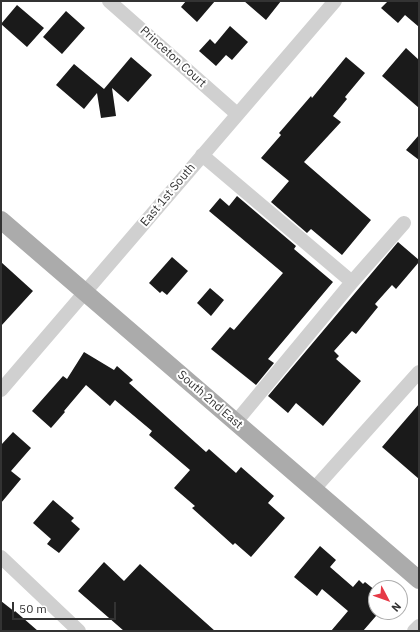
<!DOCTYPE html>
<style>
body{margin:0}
#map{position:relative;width:420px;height:632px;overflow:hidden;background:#fff;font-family:"IBM Plex Sans",sans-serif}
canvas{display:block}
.frame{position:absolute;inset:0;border:2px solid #333;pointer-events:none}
.north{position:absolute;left:368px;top:580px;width:40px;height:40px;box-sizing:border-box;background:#fff;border:1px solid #adadad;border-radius:50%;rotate:131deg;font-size:11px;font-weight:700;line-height:16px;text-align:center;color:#333}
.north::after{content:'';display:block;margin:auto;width:14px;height:18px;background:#e63946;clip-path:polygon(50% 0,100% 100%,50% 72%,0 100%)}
.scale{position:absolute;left:12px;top:602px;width:104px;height:18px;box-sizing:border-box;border:2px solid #333;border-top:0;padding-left:5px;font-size:12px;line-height:14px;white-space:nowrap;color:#333;-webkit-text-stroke:3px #fff;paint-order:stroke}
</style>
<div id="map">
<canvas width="420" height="632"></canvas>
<div class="frame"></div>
<div class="north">N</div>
<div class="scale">50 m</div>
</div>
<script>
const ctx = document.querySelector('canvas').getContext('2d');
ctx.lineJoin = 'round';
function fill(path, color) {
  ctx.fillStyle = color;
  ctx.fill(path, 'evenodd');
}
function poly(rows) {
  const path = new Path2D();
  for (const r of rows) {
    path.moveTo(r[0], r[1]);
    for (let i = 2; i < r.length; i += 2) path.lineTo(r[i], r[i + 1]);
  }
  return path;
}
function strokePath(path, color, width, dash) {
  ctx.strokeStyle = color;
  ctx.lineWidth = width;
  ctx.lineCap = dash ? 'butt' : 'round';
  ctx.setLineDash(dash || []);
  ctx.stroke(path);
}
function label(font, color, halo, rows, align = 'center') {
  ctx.font = font + ' "IBM Plex Sans",sans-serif';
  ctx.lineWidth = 4;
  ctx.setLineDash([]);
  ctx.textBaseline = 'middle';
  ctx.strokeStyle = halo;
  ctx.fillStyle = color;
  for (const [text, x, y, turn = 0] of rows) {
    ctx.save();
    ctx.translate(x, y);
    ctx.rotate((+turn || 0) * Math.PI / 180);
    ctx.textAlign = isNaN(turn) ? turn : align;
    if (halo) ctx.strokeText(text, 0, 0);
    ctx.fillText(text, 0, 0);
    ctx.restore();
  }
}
const building = poly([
 [186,1,215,1,197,22,181,7],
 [244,1,281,1,266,20],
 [388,1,419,1,419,27,405,15,398,23,381,8],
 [17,5,44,28,27,47,1,24],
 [66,11,85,28,62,54,43,37],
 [230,26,248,42,232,60,226,55,216,66,199,51,210,39,215,44],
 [406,48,419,60,419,108,382,76],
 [131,57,152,75,128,102,112,88,116,116,101,118,97,93,84,109,56,85,74,64,104,89],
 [346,57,365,73,345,97,347,99,333,116,341,122,304,162,371,220,342,255,311,229,307,233,271,202,289,181,261,158,281,135,279,133,311,96,312,98],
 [419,135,419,160,406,150],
 [237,196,296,246,294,249,333,282,268,359,274,363,256,385,211,349,230,327,234,330,283,273,209,211,220,198,229,206],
 [398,242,419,260,419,262,396,289,392,285,375,304,378,307,356,334,352,331,334,351,339,356,336,359,361,381,323,426,296,403,288,413,268,396],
 [172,257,188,271,167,295,162,291,160,293,149,283],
 [1,262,33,291,1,326],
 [210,288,224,300,211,316,197,303],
 [84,352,114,370,117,366,133,380,129,383,206,452,209,449,236,473,241,467,274,496,268,503,285,518,251,557,235,543,233,545,192,508,195,506,174,488,190,470,149,435,152,431,115,400,110,406,86,385,64,411,65,412,51,428,32,411,63,376,67,379],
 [419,404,419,479,382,447],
 [13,432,31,448,11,471,21,479,1,503,1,445],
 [53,500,74,518,71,521,80,529,59,553,47,544,51,539,33,523],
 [320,546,336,560,330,567,353,587,359,580,363,584,365,582,376,591,376,616,363,631,331,631,348,611,322,589,317,596,294,577],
 [104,562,124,581,140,564,215,631,124,631,78,591],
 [1,601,15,612,15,611,38,631,1,631]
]);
const minor = poly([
 [109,1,237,114],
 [202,155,352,282,404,223],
 [1,390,335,1],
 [235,423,352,282],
 [313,490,419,372],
 [1,557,79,631],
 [414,631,419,626]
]);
const major = poly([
 [1,220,419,580]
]);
const streetNames = [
 ["Princeton Court",173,57,42],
 ["East 1st South",168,195,-50],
 ["South 2nd East",210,400,41]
];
fill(building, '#1a1a1a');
strokePath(minor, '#d0d0d0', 14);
strokePath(major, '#ababab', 18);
label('12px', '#333', '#fff', streetNames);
</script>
